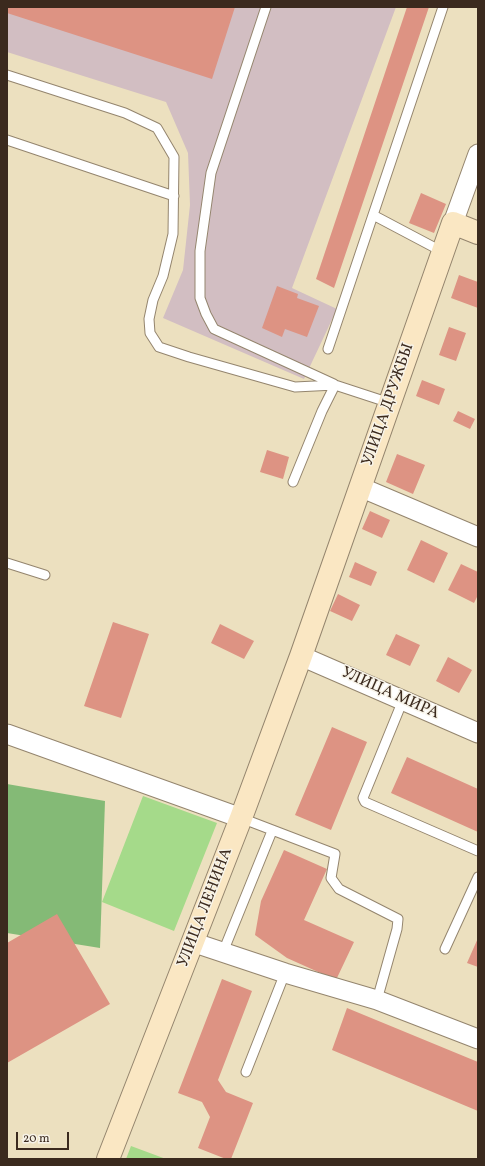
<!DOCTYPE html>
<meta charset="utf-8">
<style>
body{margin:0}
#map{position:relative;width:485px;height:1166px;overflow:hidden;background:#ece0bf;font-family:Vollkorn,serif}
canvas{display:block}
.frame{position:absolute;inset:0;border:8px solid #3b2a1e;pointer-events:none}
.scale{position:absolute;left:16px;top:1132px;width:53px;height:18px;box-sizing:border-box;border:2px solid #3b2a1e;border-top:0;padding-left:5px;font-size:12px;line-height:14px;white-space:nowrap;color:#3b2a1e;-webkit-text-stroke:3px #f7f3e8;paint-order:stroke}
</style>
<div id="map">
<canvas width="485" height="1166"></canvas>
<div class="frame"></div>
<div class="scale">20 m</div>
</div>
<script>
const ctx = document.querySelector('canvas').getContext('2d');
ctx.lineJoin = 'round';
function fill(path, color) {
  ctx.fillStyle = color;
  ctx.fill(path, 'evenodd');
}
function poly(rows) {
  const path = new Path2D();
  for (const r of rows) {
    path.moveTo(r[0], r[1]);
    for (let i = 2; i < r.length; i += 2) path.lineTo(r[i], r[i + 1]);
  }
  return path;
}
function strokePath(path, color, width, dash) {
  ctx.strokeStyle = color;
  ctx.lineWidth = width;
  ctx.lineCap = dash ? 'butt' : 'round';
  ctx.setLineDash(dash || []);
  ctx.stroke(path);
}
function label(font, color, halo, rows, align = 'center') {
  ctx.font = font + ' Vollkorn,serif';
  ctx.lineWidth = 3;
  ctx.setLineDash([]);
  ctx.textBaseline = 'middle';
  ctx.strokeStyle = halo;
  ctx.fillStyle = color;
  for (const [text, x, y, turn = 0] of rows) {
    ctx.save();
    ctx.translate(x, y);
    ctx.rotate((+turn || 0) * Math.PI / 180);
    ctx.textAlign = isNaN(turn) ? turn : align;
    if (halo) ctx.strokeText(text, 0, 0);
    ctx.fillText(text, 0, 0);
    ctx.restore();
  }
}
const industrial = poly([
 [7,7,396,7,292,288,337,309,304,379,163,318,183,270,190,205,188,153,166,102,7,52]
]);
const green = poly([
 [143,796,217,823,174,931,102,902],
 [131,1146,166,1159,126,1159]
]);
const forest = poly([
 [7,784,105,801,100,948,7,933]
]);
const building = poly([
 [7,7,235,7,212,79,7,13],
 [407,7,429,7,334,288,316,279],
 [421,193,446,204,434,233,409,223],
 [459,275,478,282,478,308,451,298],
 [277,286,298,294,297,298,319,306,307,337,285,329,282,337,262,328],
 [449,327,466,333,456,361,439,355],
 [422,380,445,389,439,405,416,396],
 [458,411,475,419,470,429,453,421],
 [267,450,289,457,283,479,260,472],
 [397,454,425,465,413,494,386,482],
 [370,511,390,520,382,538,362,529],
 [421,540,448,553,434,583,407,570],
 [355,562,377,572,371,586,349,577],
 [461,564,478,572,478,595,474,603,448,590],
 [338,594,360,605,352,621,330,611],
 [113,622,149,634,121,718,84,706],
 [220,624,254,641,244,659,211,643],
 [396,634,420,645,410,666,386,655],
 [448,657,472,670,459,693,436,681],
 [332,727,367,742,331,830,295,815],
 [407,757,478,789,478,832,391,793],
 [284,850,327,869,304,920,354,942,336,980,287,958,255,935,261,901],
 [57,914,110,1004,7,1063,7,943],
 [478,938,478,967,467,963],
 [222,979,252,991,218,1080,226,1092,253,1103,231,1159,226,1159,198,1148,210,1117,202,1102,178,1093],
 [347,1008,478,1062,478,1111,332,1050]
]);
const lane = poly([
 [266,7,211,173,200,251,200,298,206,314,214,329,334,384],
 [7,75,125,113,157,128,174,157,173,234,163,276,153,300,149,319,150,333,159,347,189,357,295,387,335,385],
 [7,140,174,196],
 [373,215,443,7],
 [328,349,373,215,443,252],
 [293,482,322,411,335,385,390,403],
 [7,563,45,575],
 [403,700,363,798,365,802,478,851],
 [241,818,335,854,331,878,339,889,398,919,397,929,377,1000],
 [445,949,478,877],
 [223,952,272,831],
 [246,1072,285,973]
]);
const street = poly([
 [453,223,478,154],
 [360,487,478,537],
 [301,656,478,733],
 [7,734,241,818],
 [192,942,285,973,377,1000,478,1039]
]);
const secondary = poly([
 [108,1159,241,818,301,656,453,223,478,233]
]);
const streetNames = [
 ["УЛИЦА ДРУЖБЫ",389,405,-71],
 ["УЛИЦА МИРА",390,694,24],
 ["УЛИЦА ЛЕНИНА",206,908,-69]
];
fill(industrial, '#d2bec2');
fill(green, '#a5da8a');
fill(forest, '#84ba76');
fill(building, '#dd9383');
strokePath(lane, '#94856e', 11);
strokePath(street, '#94856e', 21);
strokePath(secondary, '#94856e', 24);
strokePath(lane, '#fff', 9);
strokePath(street, '#fff', 19);
strokePath(secondary, '#fae7c3', 22);
label('16px', '#3b2a1e', '#f7f3e8', streetNames);
</script>
